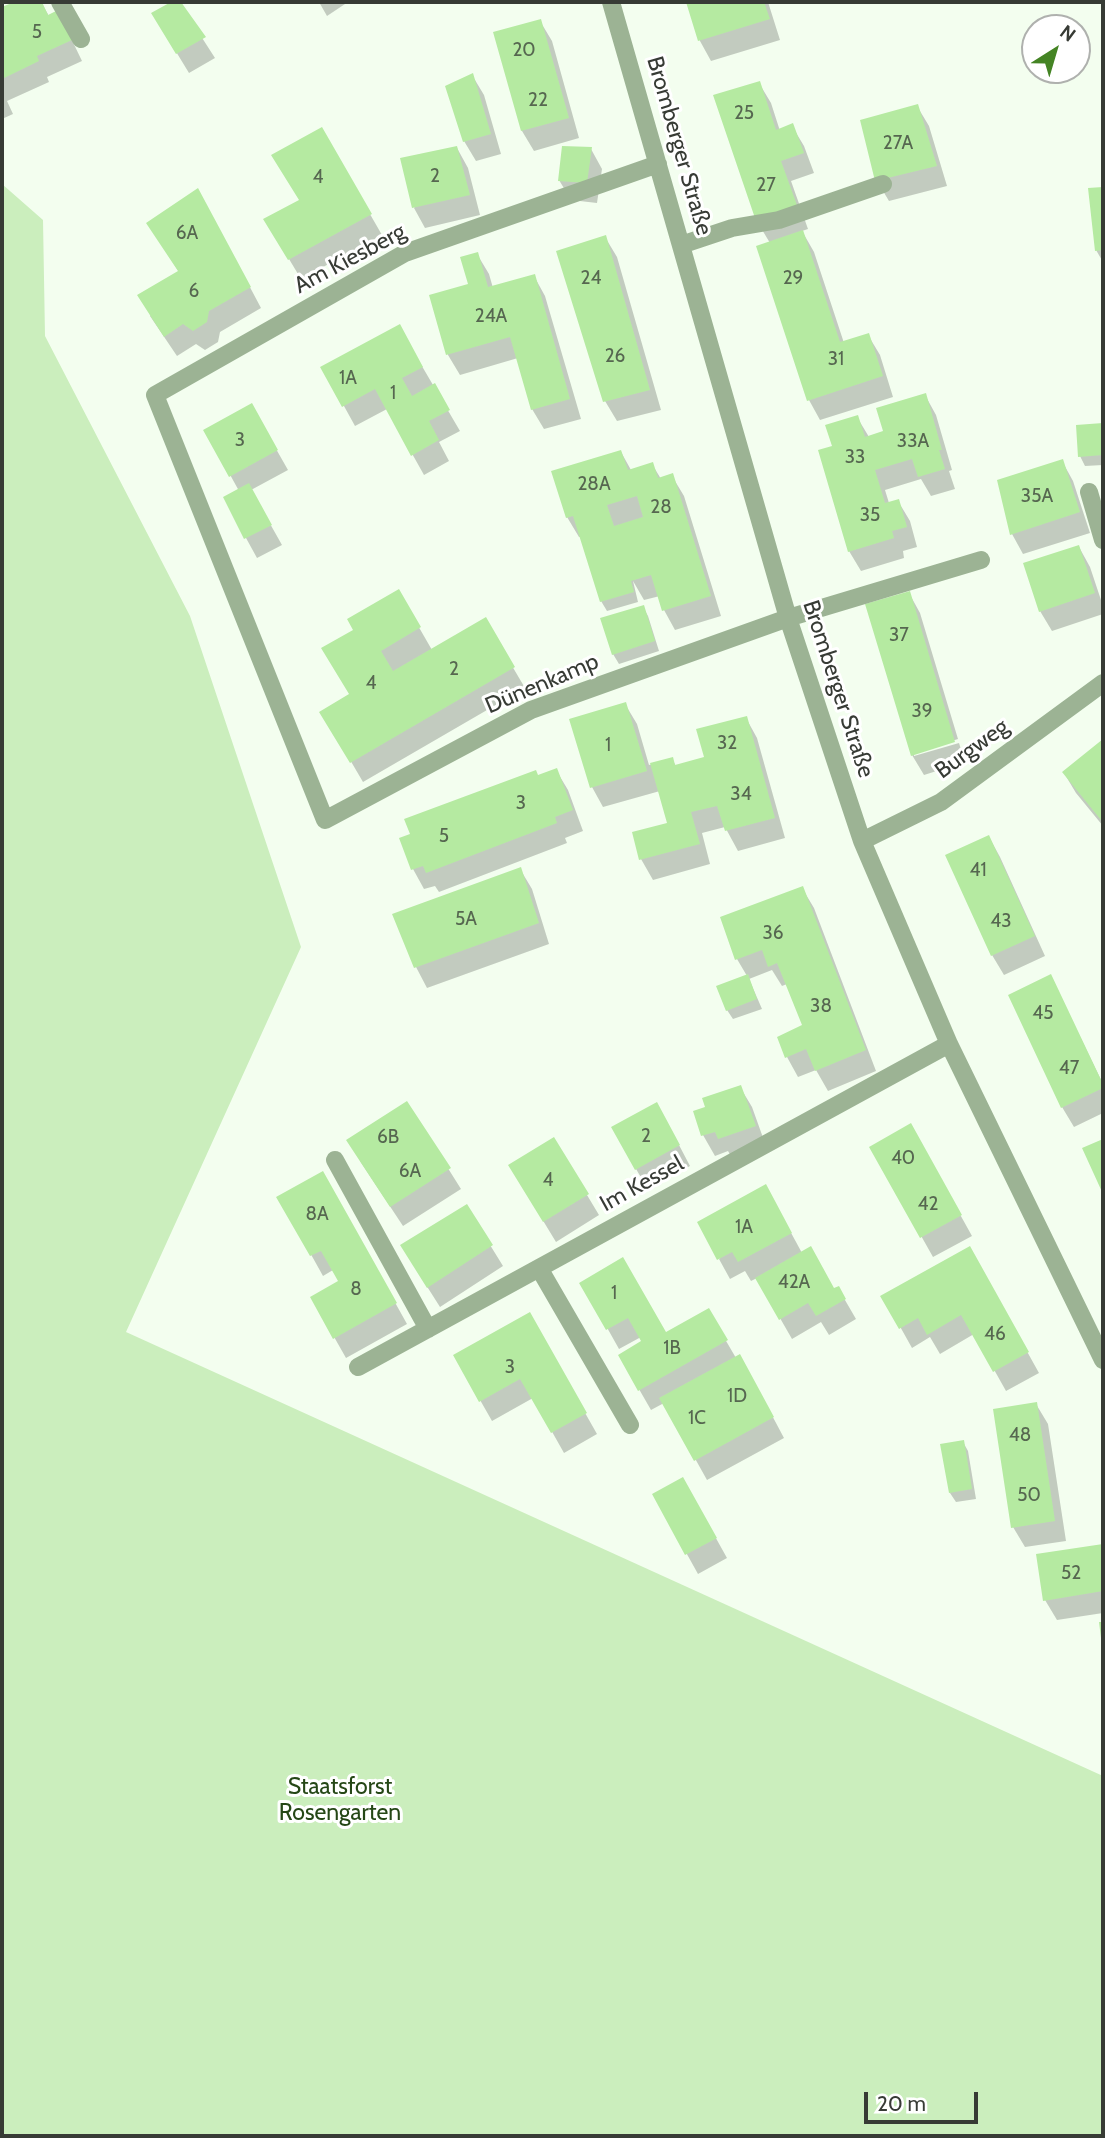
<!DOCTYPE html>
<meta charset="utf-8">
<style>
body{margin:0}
#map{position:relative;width:1105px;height:2138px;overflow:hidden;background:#f3feef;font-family:Cabin,sans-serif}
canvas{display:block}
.frame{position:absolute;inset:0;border:4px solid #373b35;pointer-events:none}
.north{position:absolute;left:1021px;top:14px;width:70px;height:70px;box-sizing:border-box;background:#fff;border:2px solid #afb1ae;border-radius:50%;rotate:37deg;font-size:19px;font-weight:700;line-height:28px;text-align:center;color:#373b35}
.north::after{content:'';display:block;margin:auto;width:24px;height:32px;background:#448424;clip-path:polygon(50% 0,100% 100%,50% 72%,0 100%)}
.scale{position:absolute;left:864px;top:2092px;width:114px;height:32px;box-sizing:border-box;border:4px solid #373b35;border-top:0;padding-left:9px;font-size:21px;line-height:24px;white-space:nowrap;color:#373b35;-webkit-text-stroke:5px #fff;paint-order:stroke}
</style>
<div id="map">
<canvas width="1105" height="2138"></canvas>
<div class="frame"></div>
<div class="north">N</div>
<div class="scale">20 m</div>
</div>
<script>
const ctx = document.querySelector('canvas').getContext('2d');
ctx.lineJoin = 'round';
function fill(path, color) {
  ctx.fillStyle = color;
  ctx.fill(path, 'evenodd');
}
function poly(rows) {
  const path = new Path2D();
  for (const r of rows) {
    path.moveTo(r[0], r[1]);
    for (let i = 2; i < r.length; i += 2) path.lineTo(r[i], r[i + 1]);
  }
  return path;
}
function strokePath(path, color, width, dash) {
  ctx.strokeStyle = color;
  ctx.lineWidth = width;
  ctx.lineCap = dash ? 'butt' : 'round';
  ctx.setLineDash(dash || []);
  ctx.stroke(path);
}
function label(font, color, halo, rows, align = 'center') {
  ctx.font = font + ' Cabin,sans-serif';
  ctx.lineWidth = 6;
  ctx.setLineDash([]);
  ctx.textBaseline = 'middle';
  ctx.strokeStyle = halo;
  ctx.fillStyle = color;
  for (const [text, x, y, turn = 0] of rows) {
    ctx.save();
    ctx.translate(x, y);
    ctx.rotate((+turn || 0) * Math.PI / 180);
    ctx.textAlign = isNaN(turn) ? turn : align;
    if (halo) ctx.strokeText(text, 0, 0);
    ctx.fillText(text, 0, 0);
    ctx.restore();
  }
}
const green = poly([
 [2,184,43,220,45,336,190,616,301,947,126,1332,1103,1776,1103,2136,2,2136]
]);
const shadow = poly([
 [18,2,41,2,49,16,68,32,82,61,47,77,49,82,7,101,13,114,2,119,2,10],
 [174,2,179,2,215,58,189,73,153,14],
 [319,2,348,2,327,16],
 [687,2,768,2,780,40,711,61,700,41],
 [540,21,552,41,579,138,534,151,522,131,496,33],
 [472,75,484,95,501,154,476,161,464,141],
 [759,83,771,103,780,131,792,126,804,146,814,173,791,181,808,229,802,231,814,252,844,343,868,335,880,355,893,397,820,420,809,400,770,243,758,223],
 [917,106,929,126,947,186,889,201,877,181],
 [321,129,382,235,301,279,277,239,301,201],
 [457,148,468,168,480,215,425,228,414,208],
 [591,149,602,169,597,203,571,200,559,180],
 [1103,188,1103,262,1096,250,1090,190],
 [209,210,261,308,220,332,218,342,205,350,196,344,177,356,150,316,179,272,148,224],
 [605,237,617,257,661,410,617,421,605,401],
 [477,254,489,274,493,288,534,276,545,296,581,419,544,429,532,409,518,358,460,375,448,355,431,296,470,285],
 [399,327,460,431,439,442,449,461,424,475,387,409,355,426,323,368],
 [925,395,936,415,952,470,949,471,955,489,931,496,921,479,885,490,889,503,898,501,910,521,917,547,903,551,904,558,861,571,849,551,834,447,857,417,869,437,885,432],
 [251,405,288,470,251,490,282,545,257,558,246,538,239,491,206,431],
 [1103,424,1103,465,1085,466,1080,456,1077,426],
 [621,452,631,470,652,464,661,479,672,476,684,496,721,616,675,630,664,610,660,596,644,600,633,581,638,602,607,611,601,601,581,537,579,537,567,517],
 [1062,461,1073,481,1090,533,1023,554,1012,534,999,481],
 [1079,547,1090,567,1103,606,1103,614,1052,631,1040,611],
 [398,591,432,650,485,620,525,688,363,782,322,712,351,695,355,630],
 [909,593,920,613,958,739,914,753,914,756,959,743,965,762,924,775,912,755],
 [643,607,648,616,659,651,619,664,613,654],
 [625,704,637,724,649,765,672,759,676,766,706,758,746,718,757,738,785,838,738,851,725,827,702,833,710,864,653,880,641,859,669,824,660,791,603,807,592,787],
 [1103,741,1103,826,1076,793,1064,773],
 [556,770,568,790,583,831,565,838,567,843,439,892,435,886,424,889,413,869,401,839],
 [989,837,1000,857,1045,956,1004,975,992,955],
 [520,869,532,889,549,944,427,988,416,967],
 [802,888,814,908,876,1071,828,1091,816,1070,798,1077,787,1057,804,1026,787,984,782,986,772,970,749,979,762,1009,733,1019,727,1010,747,976,737,959],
 [1051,977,1103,1084,1103,1113,1074,1127,1062,1107],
 [740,1087,752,1107,766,1146,732,1158,728,1151,715,1156,703,1135,695,1113,708,1108],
 [407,1103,461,1189,403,1226,360,1161],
 [668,1124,690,1166,648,1189,636,1169],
 [554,1140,599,1215,556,1242,522,1186],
 [922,1146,972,1236,933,1257,871,1147],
 [334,1193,407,1324,346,1358,312,1298,340,1282,333,1270,323,1276,279,1197],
 [466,1206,503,1266,440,1307,414,1266],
 [777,1207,802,1253,834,1291,838,1288,856,1319,829,1335,821,1322,792,1339,757,1278,751,1281,745,1271,730,1279,719,1259],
 [970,1249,1039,1373,1006,1391,974,1334,940,1354,930,1337,912,1348,883,1296],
 [582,1283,665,1334,708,1310,736,1358,751,1376,784,1438,707,1480,664,1403,651,1410,620,1356,644,1342,641,1337,619,1349],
 [529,1314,597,1434,564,1453,533,1398,492,1421,455,1356],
 [1036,1404,1048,1424,1066,1541,1025,1547,1013,1527],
 [963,1442,968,1451,976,1499,956,1502,950,1493],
 [683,1479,727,1558,698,1574,654,1495],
 [1103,1545,1103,1613,1057,1620,1045,1600,1038,1555]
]);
const building = poly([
 [14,2,42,2,48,15,58,10,72,40,37,56,39,61,2,79,2,7],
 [171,2,181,2,206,37,176,54,151,13],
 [686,2,764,2,770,19,698,41],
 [541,19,569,118,521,131,493,32],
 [473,73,491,134,463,142,445,86],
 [760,81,776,130,793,123,804,153,781,161,798,208,757,224,713,95],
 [918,104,937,166,875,181,860,120],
 [322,127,372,214,288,260,263,219,299,200,271,155],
 [457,146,470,195,412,208,400,158],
 [562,146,592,147,587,183,558,181],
 [1103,187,1103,250,1095,251,1088,188],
 [198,188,251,287,209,311,207,322,193,331,183,324,164,337,137,295,178,271,146,223],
 [803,230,840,342,869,333,883,376,807,401,756,246],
 [606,235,650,390,603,402,556,251],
 [478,252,488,287,535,274,570,399,531,410,510,337,446,355,429,295,468,284,460,257],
 [400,324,423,367,402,378,412,396,435,383,450,410,429,421,439,440,411,456,375,389,342,407,320,367],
 [926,393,942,450,939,450,945,469,918,477,912,459,875,470,885,503,899,499,907,527,892,531,894,538,848,552,818,450,832,446,825,425,858,415,865,437,883,431,876,408],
 [252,403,278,450,229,477,203,430],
 [1103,423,1103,455,1078,457,1076,425],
 [621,450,628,470,653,462,658,478,673,473,711,596,662,611,651,575,631,581,634,592,600,602,573,516,566,518,551,471],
 [637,496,643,517,614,526,607,505],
 [1063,459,1080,512,1010,535,997,480],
 [249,483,272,525,244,539,223,497],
 [1079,545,1095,593,1039,612,1023,563],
 [399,589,421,627,381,651,393,671,486,617,515,667,350,763,319,712,349,694,321,648,353,630,347,619],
 [910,591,955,742,911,756,865,604],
 [644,605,655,641,612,655,600,618],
 [626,702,647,771,590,788,569,719],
 [747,716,775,818,725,831,717,806,691,812,700,844,639,860,632,832,667,823,650,763,673,757,675,765,704,757,696,729],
 [1103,739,1103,819,1101,820,1062,772],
 [557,768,573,810,555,817,557,823,426,873,423,866,411,870,399,838,410,834,404,819,536,770,538,775],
 [989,835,1035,936,991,956,945,855],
 [521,867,539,923,414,968,392,914],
 [803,886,866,1050,815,1071,806,1049,785,1058,777,1037,802,1025,777,963,768,967,762,950,735,960,720,917],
 [748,974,757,999,726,1011,716,986],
 [1051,974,1103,1084,1103,1088,1061,1108,1008,995],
 [741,1085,756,1126,718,1139,715,1132,701,1136,693,1111,705,1107,702,1098],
 [407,1101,451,1168,390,1207,346,1140],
 [657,1102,680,1145,635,1170,611,1127],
 [911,1123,962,1215,920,1238,869,1147],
 [554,1137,589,1194,543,1222,508,1165],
 [1103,1139,1103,1194,1082,1148],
 [323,1171,397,1303,333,1339,310,1297,338,1281,321,1251,310,1256,276,1197],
 [766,1184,792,1233,738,1262,732,1252,717,1260,697,1222],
 [467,1204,493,1245,427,1288,400,1245],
 [811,1246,834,1288,839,1286,846,1299,816,1316,808,1303,779,1320,755,1278],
 [970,1246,1029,1352,993,1372,961,1315,927,1335,918,1318,899,1329,880,1296],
 [623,1257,666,1332,709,1308,728,1340,638,1391,618,1355,641,1341,628,1318,606,1330,579,1283],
 [530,1312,587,1413,551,1433,520,1379,479,1402,453,1355],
 [740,1354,774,1417,694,1461,659,1398],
 [1037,1402,1055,1521,1011,1528,993,1409],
 [964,1440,972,1489,949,1493,940,1444],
 [683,1477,717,1538,685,1555,652,1494],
 [1103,1544,1103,1591,1043,1601,1036,1554],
 [1099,1622,1103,1622,1103,1646,1102,1646]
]);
const minor = poly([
 [60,2,81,39],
 [611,2,788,618,862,841,949,1044,1103,1360],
 [658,164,405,253,155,395,325,820,531,710,788,618,981,560],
 [681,245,732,228,779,220,883,184],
 [1089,492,1103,540],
 [862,841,941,802,1103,683],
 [335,1160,428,1329],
 [539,1268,630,1425],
 [358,1367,949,1044]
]);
const numberNames = [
 ["5",37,32],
 ["20",524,50],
 ["22",538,100],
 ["25",744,113],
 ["27A",898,143],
 ["2",435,176],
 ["4",318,177],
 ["27",766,185],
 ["6A",187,233],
 ["24",591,278],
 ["29",793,278],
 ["6",194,291],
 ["24A",491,316],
 ["26",615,356],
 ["31",836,359],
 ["1A",348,378],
 ["1",393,393],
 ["3",240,440],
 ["33A",913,441],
 ["33",855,457],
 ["28A",594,484],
 ["35A",1037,496],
 ["28",661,507],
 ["35",870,515],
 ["37",899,635],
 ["2",454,669],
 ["4",371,683],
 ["39",922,711],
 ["32",727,743],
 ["1",608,745],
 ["34",741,794],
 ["3",521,803],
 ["5",444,836],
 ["41",978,870],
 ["5A",466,919],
 ["43",1001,921],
 ["36",773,933],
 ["38",821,1006],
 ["45",1043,1013],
 ["47",1069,1068],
 ["2",646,1136],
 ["6B",388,1137],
 ["40",903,1158],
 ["6A",410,1171],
 ["4",548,1180],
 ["42",928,1204],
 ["8A",317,1214],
 ["1A",744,1227],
 ["42A",794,1282],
 ["8",356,1289],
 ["1",614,1293],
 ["46",995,1334],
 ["1B",672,1348],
 ["3",510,1367],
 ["1D",737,1396],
 ["1C",697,1418],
 ["48",1020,1435],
 ["50",1029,1495],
 ["52",1071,1573]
];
const streetNames = [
 ["Bromberger Straße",679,146,74],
 ["Am Kiesberg",350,259,-28],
 ["Dünenkamp",542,684,-23],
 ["Bromberger Straße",838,689,72],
 ["Burgweg",972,749,-36],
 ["Im Kessel",642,1184,-29]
];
const parkNames = [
 ["Staatsforst",340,1787],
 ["Rosengarten",340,1813]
];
fill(green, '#cbeebd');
fill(shadow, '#0003');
fill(building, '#b5eaa1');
strokePath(minor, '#9cb394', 18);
label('19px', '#566750', null, numberNames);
label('23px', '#373b35', '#fff', streetNames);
label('23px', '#254716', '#fff', parkNames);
</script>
